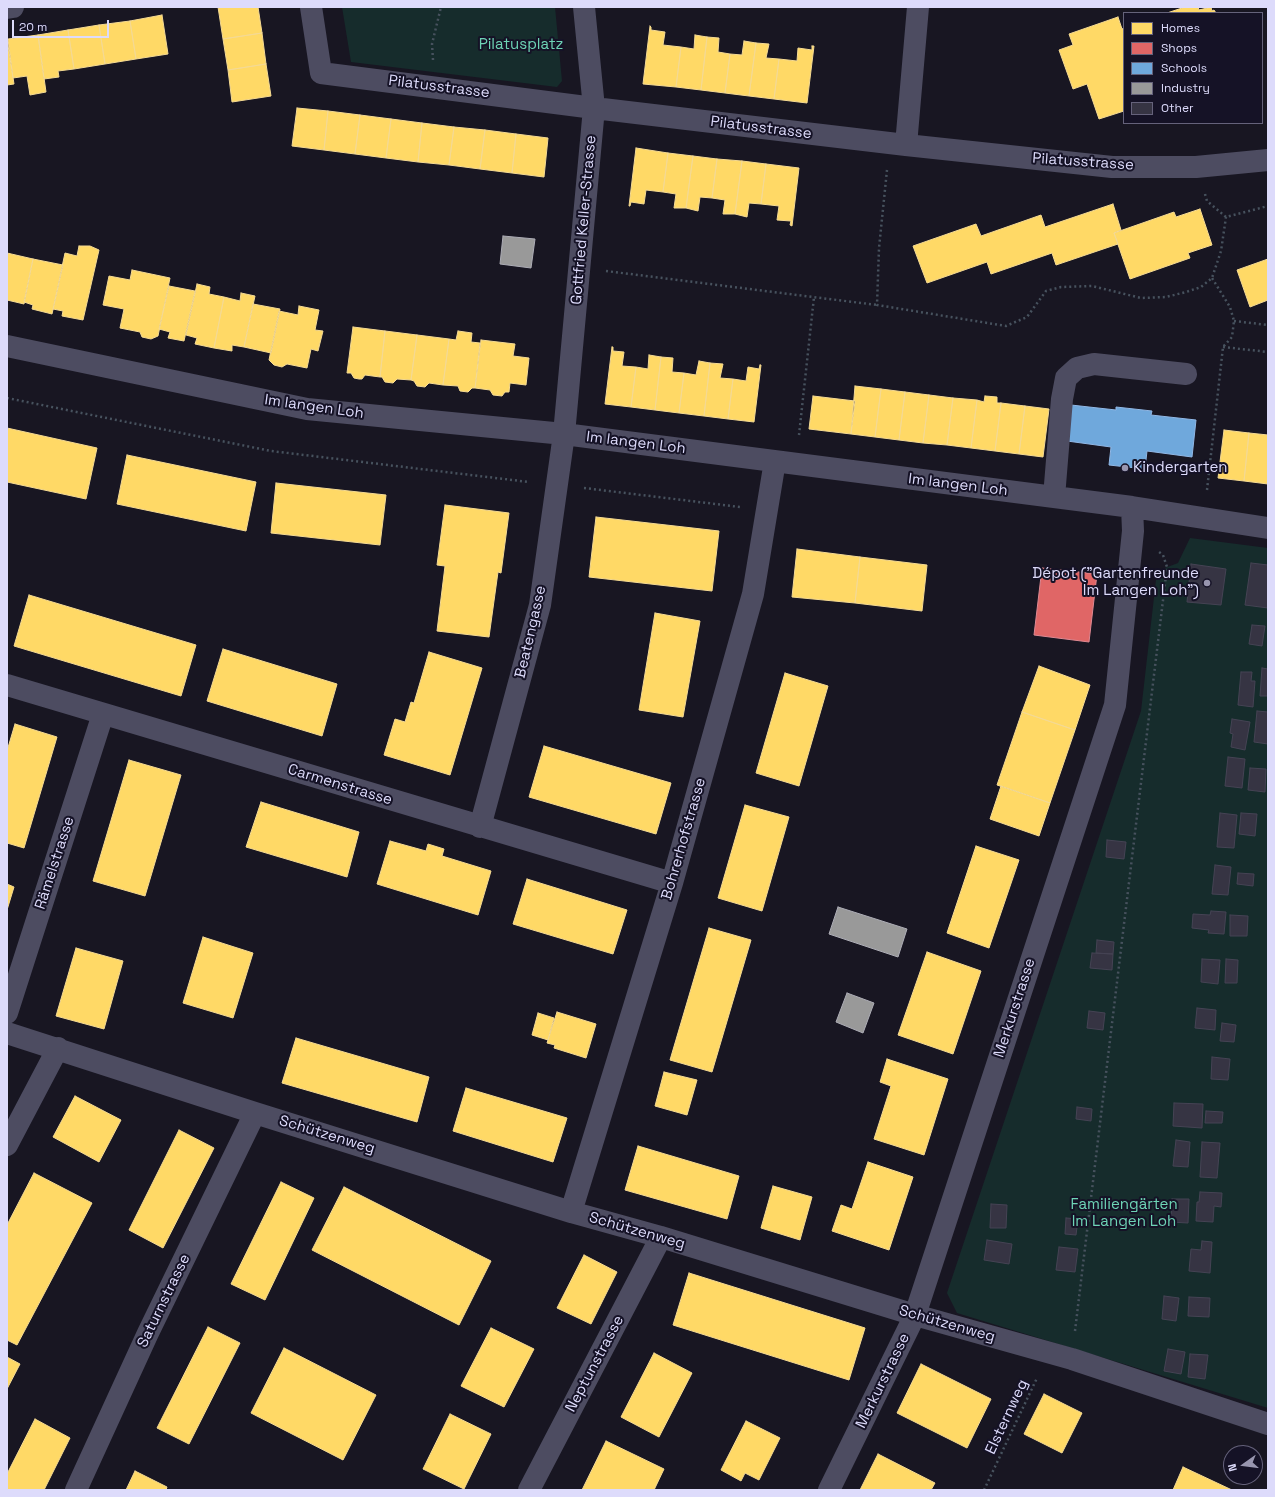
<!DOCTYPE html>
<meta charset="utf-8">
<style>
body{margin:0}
#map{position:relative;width:1275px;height:1497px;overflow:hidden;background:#181622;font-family:"Space Grotesk",sans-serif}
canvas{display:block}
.frame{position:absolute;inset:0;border:8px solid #dddbfb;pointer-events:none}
.legend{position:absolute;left:1123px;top:12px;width:140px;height:112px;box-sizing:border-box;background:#151226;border:1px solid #65627b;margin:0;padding:5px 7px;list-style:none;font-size:12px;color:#dddbfb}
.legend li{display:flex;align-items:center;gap:8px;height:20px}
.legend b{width:20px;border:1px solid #65627b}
.north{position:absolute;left:1223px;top:1445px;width:40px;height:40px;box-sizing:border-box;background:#151226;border:1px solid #65627b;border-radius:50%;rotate:256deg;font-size:11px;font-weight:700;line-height:16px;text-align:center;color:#dddbfb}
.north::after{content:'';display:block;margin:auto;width:14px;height:18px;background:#9896af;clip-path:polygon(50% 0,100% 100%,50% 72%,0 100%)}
.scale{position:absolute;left:12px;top:20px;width:97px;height:18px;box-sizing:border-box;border:2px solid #dddbfb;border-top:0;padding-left:5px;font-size:12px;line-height:14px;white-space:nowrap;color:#dddbfb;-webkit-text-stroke:3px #151226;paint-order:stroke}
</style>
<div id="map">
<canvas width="1275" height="1497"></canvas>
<div class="frame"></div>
<ul class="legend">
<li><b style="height:11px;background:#ffd966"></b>Homes</li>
<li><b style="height:11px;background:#e06666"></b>Shops</li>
<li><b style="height:11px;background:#6fa8dc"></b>Schools</li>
<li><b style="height:11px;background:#999"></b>Industry</li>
<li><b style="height:11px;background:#363443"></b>Other</li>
</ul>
<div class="north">N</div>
<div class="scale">20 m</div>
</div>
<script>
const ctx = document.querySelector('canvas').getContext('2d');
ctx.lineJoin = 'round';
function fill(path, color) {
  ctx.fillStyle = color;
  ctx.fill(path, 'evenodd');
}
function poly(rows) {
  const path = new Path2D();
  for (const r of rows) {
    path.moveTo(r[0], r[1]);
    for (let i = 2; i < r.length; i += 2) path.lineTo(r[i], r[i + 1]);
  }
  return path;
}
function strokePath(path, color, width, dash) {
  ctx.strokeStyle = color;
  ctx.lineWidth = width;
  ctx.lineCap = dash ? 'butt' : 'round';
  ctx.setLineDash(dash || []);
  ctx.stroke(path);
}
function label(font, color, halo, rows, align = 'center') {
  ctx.font = font + ' "Space Grotesk",sans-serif';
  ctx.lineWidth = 4;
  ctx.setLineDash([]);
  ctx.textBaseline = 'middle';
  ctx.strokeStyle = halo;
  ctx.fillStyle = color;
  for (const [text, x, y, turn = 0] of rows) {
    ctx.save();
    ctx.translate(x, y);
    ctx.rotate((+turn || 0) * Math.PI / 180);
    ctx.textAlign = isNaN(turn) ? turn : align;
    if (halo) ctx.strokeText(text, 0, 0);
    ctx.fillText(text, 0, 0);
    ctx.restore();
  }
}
const green = poly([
 [342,7,555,7,562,81,557,87,351,62],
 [1190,538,1268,548,1268,1408,957,1313,947,1293,1141,711,1157,571,1178,563]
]);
const homes = poly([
 [218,7,258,7,262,33,223,39,218,7],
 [1185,7,1198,7,1199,10,1211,7,1212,11,1214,10,1216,13,1167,13,1185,7],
 [162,15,168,54,136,59,130,21,162,15],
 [1118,17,1122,29,1124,28,1124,111,1099,119,1087,84,1073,89,1059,50,1073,45,1069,34,1118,17],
 [130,21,136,59,105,64,99,25,130,21],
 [99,25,105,64,74,69,68,30,99,25],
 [650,26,651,27,651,30,665,32,663,45,681,47,676,87,643,84,650,26],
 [68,30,74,69,58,71,59,77,44,79,38,35,68,30],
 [262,33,266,64,228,70,223,39,262,33],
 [38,35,46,92,30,95,27,76,13,78,8,39,38,35],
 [695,35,707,37,701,90,676,87,681,47,694,49,695,35],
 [707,37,719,38,718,52,730,54,725,93,701,90,707,37],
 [7,39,14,84,7,85,7,39],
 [744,41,756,43,749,96,725,93,730,54,742,55,744,41],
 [756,43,769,44,766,58,779,59,774,99,749,96,756,43],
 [812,46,814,46,807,103,774,99,779,59,797,61,798,48,812,50,812,46],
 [266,64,271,96,232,102,228,70,266,64],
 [297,108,328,111,324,150,292,146,297,108],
 [328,111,360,115,355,154,324,150,328,111],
 [360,115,391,119,386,158,355,154,360,115],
 [391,119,422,123,418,162,386,158,391,119],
 [422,123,454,127,449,165,418,162,422,123],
 [454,127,485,130,480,169,449,165,454,127],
 [485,130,516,134,512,173,480,169,485,130],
 [516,134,548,138,544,177,512,173,516,134],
 [636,148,668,153,663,192,646,190,644,204,631,202,630,206,629,206,636,148],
 [668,153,693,156,686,208,674,208,676,194,663,192,668,153],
 [693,156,717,159,712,198,700,197,698,211,686,208,693,156],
 [717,159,742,161,735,214,723,214,725,200,712,198,717,159],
 [742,161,766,164,761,204,749,203,747,217,735,214,742,161],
 [766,164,799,168,792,226,790,225,791,221,777,220,779,206,761,204,766,164],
 [1113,204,1121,230,1114,233,1118,244,1056,265,1052,253,991,274,987,262,927,283,913,246,976,224,981,236,1041,215,1045,227,1113,204],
 [1200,209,1212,245,1188,253,1190,258,1130,279,1114,233,1174,212,1176,217,1200,209],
 [79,246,90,246,99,250,83,320,62,316,63,311,53,309,65,253,77,256,79,246],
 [7,253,33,259,24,304,7,300,7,253],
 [33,259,63,265,52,314,32,309,33,305,24,302,33,259],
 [1268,259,1268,300,1250,307,1237,270,1268,259],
 [132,270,170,278,158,336,151,339,142,337,140,332,120,328,124,309,103,305,109,276,130,280,132,270],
 [197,284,210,287,209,294,224,297,214,348,195,344,197,338,186,335,197,284],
 [169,286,195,291,184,341,168,338,170,332,159,329,169,286],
 [241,293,255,296,244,347,232,345,232,351,214,348,224,297,240,301,241,293],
 [253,304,280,309,271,353,244,347,253,304],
 [299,306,319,310,315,330,323,331,318,351,311,349,307,368,287,364,282,367,274,365,269,360,279,311,298,315,299,306],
 [353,327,385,331,380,377,365,375,362,379,359,379,354,378,351,373,347,373,353,327],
 [385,331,417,335,411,380,397,379,393,383,385,382,382,377,380,377,385,331],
 [458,331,472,333,471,342,480,343,475,388,472,388,468,392,460,391,458,386,443,385,449,339,456,340,458,331],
 [417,335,449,339,443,385,429,383,425,387,417,386,414,381,411,380,417,335],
 [481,340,515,344,513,356,529,358,526,385,510,383,509,392,505,392,502,396,493,395,490,390,475,388,481,340],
 [612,347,613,347,613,351,624,352,622,366,636,367,631,407,605,404,612,347],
 [649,355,661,357,655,410,631,407,636,367,648,369,649,355],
 [661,357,673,358,672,372,684,373,679,413,655,410,661,357],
 [699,361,710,363,704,416,679,413,684,373,696,375,699,361],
 [710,363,723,364,720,378,733,379,728,419,704,416,710,363],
 [760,365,761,365,754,422,728,419,733,379,746,381,748,367,759,369,760,365],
 [855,386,881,389,875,437,851,434,855,386],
 [881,389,905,392,899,440,875,437,881,389],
 [905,392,929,395,923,443,899,440,905,392],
 [929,395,953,398,947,445,923,443,929,395],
 [813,396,855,401,851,434,809,429,813,396],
 [985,396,997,397,997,403,1001,403,995,451,971,448,977,400,984,402,985,396],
 [953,398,977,400,971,448,947,445,953,398],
 [1001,403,1025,406,1019,454,995,451,1001,403],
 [1025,406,1049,409,1043,457,1019,454,1025,406],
 [7,428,97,448,86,499,7,482,7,428],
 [1224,430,1249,433,1244,481,1218,478,1224,430],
 [1249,433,1268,435,1268,484,1244,481,1249,433],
 [127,455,256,482,246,531,117,504,127,455],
 [276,483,386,495,380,545,271,533,276,483],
 [445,505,509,513,501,573,498,572,489,637,437,631,445,566,437,565,445,505],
 [596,517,719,531,712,591,589,577,596,517],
 [797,549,860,557,855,603,792,597,797,549],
 [860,557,927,565,922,611,855,603,860,557],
 [29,595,196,645,181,696,14,646,29,595],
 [655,613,700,621,683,717,639,710,655,613],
 [223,649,337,684,322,736,207,701,223,649],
 [429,652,482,668,450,775,384,755,395,719,405,722,411,702,414,703,429,652],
 [1039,666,1090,685,1075,730,1022,712,1039,666],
 [785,673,828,686,799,786,756,773,785,673],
 [1022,712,1075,730,1050,803,997,785,1022,712],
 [15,724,57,737,24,848,7,843,7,751,15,724],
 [544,746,671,783,656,834,529,797,544,746],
 [129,760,181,775,145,896,93,881,129,760],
 [1001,786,1050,803,1039,836,990,819,1001,786],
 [261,802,359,832,347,877,246,847,261,802],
 [745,805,789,817,762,911,718,898,745,805],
 [390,841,426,851,428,844,444,849,442,856,491,871,478,915,377,884,390,841],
 [976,846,1019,860,989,948,947,933,976,846],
 [527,879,627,910,613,954,513,924,527,879],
 [7,884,14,887,7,910,7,884],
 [709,928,751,940,712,1072,670,1060,709,928],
 [203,937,253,953,233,1018,183,1003,203,937],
 [76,948,123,961,104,1029,56,1016,76,948],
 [927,952,981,971,953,1054,898,1035,927,952],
 [557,1012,596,1024,586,1058,554,1048,555,1045,547,1043,557,1012],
 [538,1013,554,1018,548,1040,532,1035,538,1013],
 [296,1038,429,1077,417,1122,282,1083,296,1038],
 [887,1059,948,1079,924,1155,874,1139,891,1086,880,1082,887,1059],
 [664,1072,697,1080,687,1115,655,1106,664,1072],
 [466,1088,567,1118,553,1162,453,1131,466,1088],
 [75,1096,121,1120,99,1162,53,1137,75,1096],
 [179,1130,214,1148,163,1248,129,1230,179,1130],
 [638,1146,739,1176,727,1219,625,1190,638,1146],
 [868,1162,913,1177,889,1250,832,1231,841,1205,852,1209,868,1162],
 [34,1173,92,1203,17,1345,7,1340,7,1225,34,1173],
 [281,1182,314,1198,265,1300,231,1284,281,1182],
 [773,1186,812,1197,800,1240,761,1228,773,1186],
 [344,1187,491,1261,459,1325,312,1250,344,1187],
 [584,1255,617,1272,591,1324,557,1308,584,1255],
 [689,1273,865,1328,849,1380,673,1325,689,1273],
 [208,1327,240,1343,189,1444,157,1428,208,1327],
 [491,1328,534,1349,504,1407,461,1386,491,1328],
 [284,1348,376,1395,343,1460,251,1413,284,1348],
 [654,1353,692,1373,659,1437,621,1417,654,1353],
 [7,1357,20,1364,7,1389,7,1357],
 [921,1364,991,1399,967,1448,897,1413,921,1364],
 [1044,1394,1082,1413,1062,1453,1024,1434,1044,1394],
 [450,1414,491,1434,464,1489,423,1469,450,1414],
 [35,1419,70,1438,44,1490,7,1490,7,1474,35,1419],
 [746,1421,780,1438,759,1480,745,1473,741,1481,721,1470,746,1421],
 [606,1441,664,1469,654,1490,582,1490,606,1441],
 [878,1454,935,1483,931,1490,860,1490,878,1454],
 [1183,1467,1232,1490,1173,1490,1183,1467],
 [135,1471,167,1487,166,1490,126,1490,135,1471]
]);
const shops = poly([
 [1042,568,1097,574,1089,642,1034,635,1042,568]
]);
const schools = poly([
 [1071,405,1116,410,1116,407,1152,411,1151,415,1196,420,1192,457,1147,451,1145,469,1109,465,1111,447,1067,441,1071,405]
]);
const industry = poly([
 [503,236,535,239,531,268,500,264,503,236],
 [838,907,907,929,898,957,829,934,838,907],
 [847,993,874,1003,863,1033,836,1022,847,993]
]);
const building = poly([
 [1251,563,1268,565,1268,608,1245,605,1251,563],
 [1191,564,1226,569,1221,605,1187,602,1191,564],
 [1252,625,1265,626,1262,646,1249,644,1252,625],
 [1262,668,1268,669,1268,696,1260,696,1262,668],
 [1241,672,1252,672,1251,681,1255,681,1253,707,1238,705,1241,672],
 [1257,711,1268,712,1268,744,1254,742,1257,711],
 [1232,719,1250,722,1245,750,1231,747,1233,734,1230,733,1232,719],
 [1228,757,1245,759,1242,788,1225,786,1228,757],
 [1250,768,1266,769,1265,792,1248,790,1250,768],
 [1220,813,1237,815,1234,848,1217,847,1220,813],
 [1241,813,1257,814,1255,836,1239,834,1241,813],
 [1107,840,1126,842,1124,859,1106,857,1107,840],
 [1215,865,1231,867,1228,895,1212,894,1215,865],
 [1238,873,1254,874,1253,886,1237,884,1238,873],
 [1211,911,1226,912,1224,934,1208,933,1209,930,1192,928,1193,914,1210,915,1211,911],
 [1230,915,1248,916,1247,936,1230,936,1230,915],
 [1097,940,1114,942,1113,954,1096,953,1097,940],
 [1092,953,1113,954,1112,970,1090,968,1092,953],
 [1202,959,1220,960,1218,984,1201,982,1202,959],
 [1226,959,1238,960,1237,983,1225,983,1226,959],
 [1197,1008,1216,1010,1215,1030,1195,1028,1197,1008],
 [1089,1011,1105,1013,1103,1030,1087,1028,1089,1011],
 [1222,1023,1236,1025,1234,1042,1220,1041,1222,1023],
 [1212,1057,1230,1059,1228,1080,1211,1079,1212,1057],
 [1174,1103,1203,1104,1202,1128,1173,1126,1174,1103],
 [1077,1107,1092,1109,1091,1121,1076,1119,1077,1107],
 [1206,1111,1223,1112,1222,1123,1205,1123,1206,1111],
 [1176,1140,1190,1142,1188,1167,1173,1166,1176,1140],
 [1202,1142,1220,1143,1217,1178,1200,1177,1202,1142],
 [1200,1192,1222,1193,1221,1207,1214,1206,1213,1222,1196,1221,1197,1202,1199,1202,1200,1192],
 [1172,1199,1189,1199,1188,1223,1171,1222,1172,1199],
 [991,1204,1007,1205,1006,1228,990,1228,991,1204],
 [1066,1218,1078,1219,1076,1235,1065,1234,1066,1218],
 [987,1240,1012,1244,1009,1264,984,1260,987,1240],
 [1202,1241,1212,1242,1210,1273,1189,1271,1191,1249,1201,1250,1202,1241],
 [1059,1247,1078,1249,1075,1272,1056,1270,1059,1247],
 [1164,1296,1179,1298,1176,1321,1162,1319,1164,1296],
 [1189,1297,1210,1298,1209,1317,1188,1316,1189,1297],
 [1168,1349,1185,1352,1181,1374,1164,1371,1168,1349],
 [1190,1354,1208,1355,1205,1379,1188,1377,1190,1354]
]);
const path = poly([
 [433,60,432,44,441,7],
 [887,170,879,248,877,305,1006,326,1027,317,1046,291,1061,287,1092,286,1141,298,1166,297,1186,292,1201,287,1212,278,1221,251,1226,217],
 [1205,194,1207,201,1226,217,1268,206],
 [606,271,877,305],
 [1234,321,1268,325],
 [1223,347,1268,352],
 [7,398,271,451,529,482],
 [799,435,814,297],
 [584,488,740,507],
 [1207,490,1223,347,1232,337,1234,321,1230,307,1212,278],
 [1075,1331,1167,567,1163,555,1159,552],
 [984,1490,1037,1378]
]);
const minor = poly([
 [311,7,321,73,594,108,906,145,1112,167,1196,167,1268,160],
 [7,8,13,7],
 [906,145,918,7],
 [7,346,307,409,564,434,1132,507,1268,528],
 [1054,497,1062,399,1066,378,1077,368,1094,364,1186,374],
 [7,685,672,883],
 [480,827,540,605,564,434,594,108,584,7],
 [7,1013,103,714],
 [7,1033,255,1113,571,1212,661,1237,915,1315,1072,1359,1268,1424],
 [7,1145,58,1048],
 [571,1212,672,883,753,594,775,461],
 [76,1490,148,1333,255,1113],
 [529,1490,661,1237],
 [829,1490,915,1315,1115,705,1133,531,1132,507]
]);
const markers = [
 [1125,468,4,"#9896af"],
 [1207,583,4,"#9896af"]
];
const parkNames = [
 ["Pilatusplatz",521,45],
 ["Familiengärten",1124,1205],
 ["Im Langen Loh",1124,1222]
];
const streetNames = [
 ["Pilatusstrasse",439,87,7],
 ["Pilatusstrasse",761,128,7],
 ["Pilatusstrasse",1083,162,4],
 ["Gottfried Keller-Strasse",584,220,-85],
 ["Im langen Loh",314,407,8],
 ["Im langen Loh",636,443,7],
 ["Im langen Loh",958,485,7],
 ["Beatengasse",531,632,-77],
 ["Carmenstrasse",340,785,17],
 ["Bohrerhofstrasse",684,839,-74],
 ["Rämelstrasse",55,863,-72],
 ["Merkurstrasse",1015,1008,-72],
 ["Schützenweg",327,1135,17],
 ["Schützenweg",637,1231,16],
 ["Saturnstrasse",164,1301,-64],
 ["Schützenweg",947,1324,16],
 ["Neptunstrasse",595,1364,-62],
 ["Merkurstrasse",883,1381,-64],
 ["Elsternweg",1007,1417,-65]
];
const poiNames = [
 ["Kindergarten",1133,468],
 ["Dépot (\"Gartenfreunde",1199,574,"right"],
 ["Im Langen Loh\")",1199,591,"right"]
];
fill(green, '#162c2c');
fill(homes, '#ffd966');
strokePath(homes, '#f5da93', 1);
fill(shops, '#e06666');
strokePath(shops, '#df8993', 1);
fill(schools, '#6fa8dc');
strokePath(schools, '#90b7e5', 1);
fill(industry, '#999');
strokePath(industry, '#adadb6', 1);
fill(building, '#363443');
strokePath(building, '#454354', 1);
strokePath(path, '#47525e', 2.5, [2, 3]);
strokePath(minor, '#4d4c61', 22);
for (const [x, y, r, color] of markers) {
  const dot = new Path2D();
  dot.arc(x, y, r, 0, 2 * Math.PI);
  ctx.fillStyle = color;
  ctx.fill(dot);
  strokePath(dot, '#151226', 1.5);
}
label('15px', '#6ed4b6', '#151226', parkNames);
label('15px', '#dddbfb', '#151226', streetNames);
label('15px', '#dddbfb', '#151226', poiNames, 'left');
</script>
